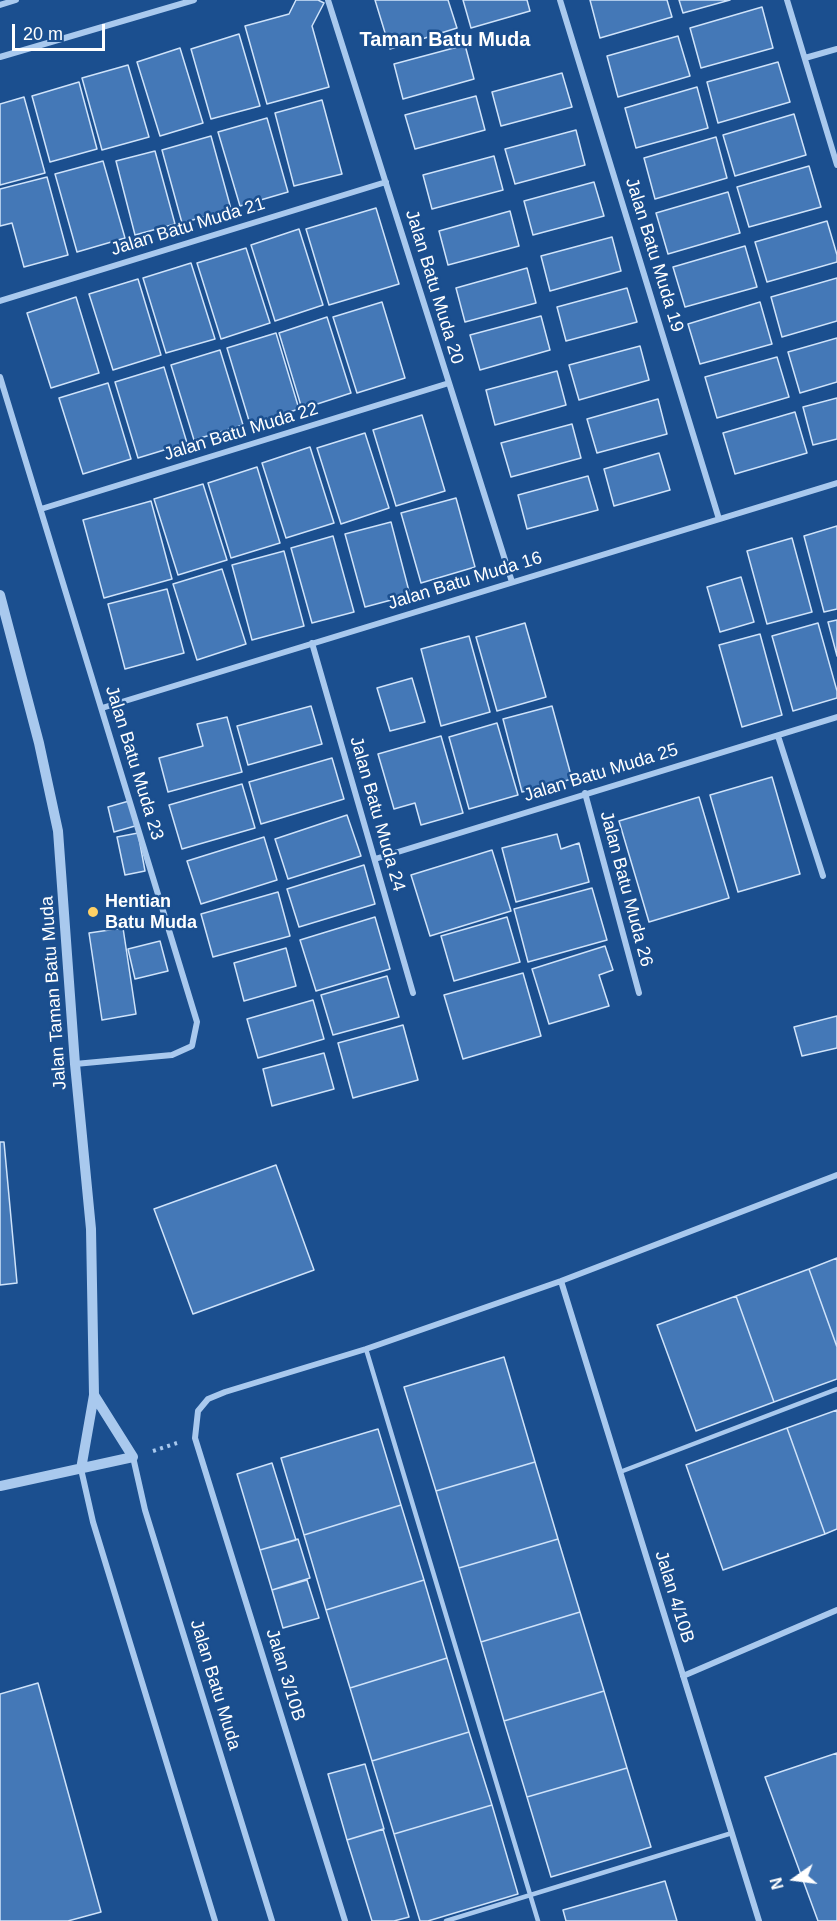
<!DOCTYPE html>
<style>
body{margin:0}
#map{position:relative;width:837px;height:1921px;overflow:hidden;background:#1b4f8f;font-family:Helvetica,sans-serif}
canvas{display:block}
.north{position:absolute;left:765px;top:1849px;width:60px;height:60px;-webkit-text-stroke:4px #1b4f8f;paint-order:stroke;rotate:256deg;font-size:16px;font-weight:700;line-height:24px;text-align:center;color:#fff}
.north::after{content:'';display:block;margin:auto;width:21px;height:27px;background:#fff;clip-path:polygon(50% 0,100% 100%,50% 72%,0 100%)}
.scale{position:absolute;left:12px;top:24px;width:93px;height:27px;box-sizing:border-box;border:3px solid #fff;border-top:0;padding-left:8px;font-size:18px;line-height:21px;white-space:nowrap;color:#fff;-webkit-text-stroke:4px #1b4f8f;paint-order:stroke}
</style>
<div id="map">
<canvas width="837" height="1921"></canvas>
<div class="north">N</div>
<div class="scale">20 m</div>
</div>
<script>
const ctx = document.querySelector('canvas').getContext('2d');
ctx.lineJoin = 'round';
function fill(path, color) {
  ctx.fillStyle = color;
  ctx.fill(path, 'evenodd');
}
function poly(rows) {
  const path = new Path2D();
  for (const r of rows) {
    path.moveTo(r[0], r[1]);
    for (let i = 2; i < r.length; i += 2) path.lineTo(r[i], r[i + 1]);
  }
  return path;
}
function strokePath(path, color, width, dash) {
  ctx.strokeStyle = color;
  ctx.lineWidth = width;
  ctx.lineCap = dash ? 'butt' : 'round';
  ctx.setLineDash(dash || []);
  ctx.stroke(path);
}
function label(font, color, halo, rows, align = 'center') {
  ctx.font = font + ' Helvetica,sans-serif';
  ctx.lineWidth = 5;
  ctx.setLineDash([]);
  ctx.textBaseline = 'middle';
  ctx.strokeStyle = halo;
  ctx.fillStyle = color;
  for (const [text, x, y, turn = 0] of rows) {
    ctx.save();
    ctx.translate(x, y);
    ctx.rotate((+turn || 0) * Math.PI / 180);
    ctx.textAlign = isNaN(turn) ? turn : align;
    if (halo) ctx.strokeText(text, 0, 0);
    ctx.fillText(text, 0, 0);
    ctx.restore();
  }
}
const building = poly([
 [296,0,318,0,324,3,312,26,329,87,267,104,245,26,289,14,296,0],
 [375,0,448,0,457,28,390,49,375,0],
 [463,0,527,0,530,11,471,28,463,0],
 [590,0,667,0,672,17,600,38,590,0],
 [679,0,730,0,683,13,679,0],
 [762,7,773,48,701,68,690,28,762,7],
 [239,34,260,106,211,119,191,49,239,34],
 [678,36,690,76,618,97,607,56,678,36],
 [465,45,474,79,403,99,394,64,465,45],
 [180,48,203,123,160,136,137,62,180,48],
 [778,62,790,102,718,123,707,82,778,62],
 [128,65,149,137,102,150,82,78,128,65],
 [562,73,572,107,501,126,492,92,562,73],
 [79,82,97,149,50,162,32,96,79,82],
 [697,87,708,128,636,148,625,108,697,87],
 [476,96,485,130,415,149,405,115,476,96],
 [24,97,45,173,0,185,0,104,24,97],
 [322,100,342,174,294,186,275,113,322,100],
 [794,114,806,155,735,176,723,135,794,114],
 [267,118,288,192,240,206,218,132,267,118],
 [576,130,585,165,515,184,505,149,576,130],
 [211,136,231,209,182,223,162,150,211,136],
 [716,137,727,178,655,199,644,158,716,137],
 [155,151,175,224,135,235,116,161,155,151],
 [494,156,503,190,432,209,423,175,494,156],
 [103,161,125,238,77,252,55,174,103,161],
 [809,166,821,207,749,227,737,187,809,166],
 [47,177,68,255,24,267,12,223,0,226,0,189,47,177],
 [594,182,604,216,533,235,524,201,594,182],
 [728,192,740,233,668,254,656,213,728,192],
 [376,208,399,284,329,305,306,229,376,208],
 [510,211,519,246,448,265,439,231,510,211],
 [827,221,837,255,837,262,767,282,755,242,827,221],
 [299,229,323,305,275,321,251,245,299,229],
 [612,237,621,271,550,291,541,256,612,237],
 [745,246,757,287,685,307,673,267,745,246],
 [246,248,270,323,221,339,197,263,246,248],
 [191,263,215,339,166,353,143,278,191,263],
 [527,268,536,303,465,322,456,288,527,268],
 [837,278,837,321,782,337,771,297,837,278],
 [138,279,161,355,113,370,89,294,138,279],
 [627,288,637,322,566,341,557,307,627,288],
 [76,297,99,373,51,388,27,313,76,297],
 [382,302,405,378,357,393,333,317,382,302],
 [760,302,772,344,700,364,688,324,760,302],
 [541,316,550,350,480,370,470,335,541,316],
 [327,317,351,393,302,409,279,333,327,317],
 [276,333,299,409,250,424,227,348,276,333],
 [837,338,837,382,800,393,788,352,837,338],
 [640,346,649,380,579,400,569,365,640,346],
 [220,350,243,425,194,440,171,365,220,350],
 [777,357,789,397,717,418,705,377,777,357],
 [164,367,187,443,138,458,115,382,164,367],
 [557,371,566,405,495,425,486,390,557,371],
 [108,383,131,459,83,474,59,398,108,383],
 [837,398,837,439,813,445,803,407,837,398],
 [658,399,667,434,597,453,587,419,658,399],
 [795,412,807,453,735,474,723,433,795,412],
 [422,415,445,491,396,506,373,430,422,415],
 [572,424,581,458,511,477,501,443,572,424],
 [365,433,389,508,341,524,317,448,365,433],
 [310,447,334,523,286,538,262,463,310,447],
 [659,453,670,490,614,506,604,469,659,453],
 [257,467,280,543,231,558,208,483,257,467],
 [588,476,598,510,527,529,518,495,588,476],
 [203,484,227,560,178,575,154,499,203,484],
 [456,498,475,567,421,583,401,513,456,498],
 [151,501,172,579,104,598,83,520,151,501],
 [391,522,410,595,365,607,345,534,391,522],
 [837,526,837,609,824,612,804,536,837,526],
 [333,536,354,612,312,623,291,548,333,536],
 [792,538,812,612,767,624,747,551,792,538],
 [284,551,304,626,252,640,232,565,284,551],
 [222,569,246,644,197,660,173,584,222,569],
 [741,577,754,622,720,632,707,587,741,577],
 [167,589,184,653,125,669,108,604,167,589],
 [837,620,837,656,828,622,837,620],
 [525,623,546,697,497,711,476,637,525,623],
 [818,623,837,691,837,698,793,711,772,636,818,623],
 [760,634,782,715,742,727,719,645,760,634],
 [469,636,490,712,441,726,421,649,469,636],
 [412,678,425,722,390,731,377,688,412,678],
 [311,706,322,744,248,765,237,726,311,706],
 [552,706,572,779,522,792,503,719,552,706],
 [227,717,242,772,168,792,159,758,203,746,197,724,227,717],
 [497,723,518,795,469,809,449,737,497,723],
 [441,736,463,813,421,825,415,803,394,809,378,754,441,736],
 [332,758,344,799,261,824,249,782,332,758],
 [772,777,800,874,738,892,710,795,772,777],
 [242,784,255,828,182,849,169,805,242,784],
 [699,797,729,898,649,922,619,821,699,797],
 [129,801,135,826,114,832,108,807,129,801],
 [347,815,361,856,288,879,275,839,347,815],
 [138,833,145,871,125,875,117,837,138,833],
 [557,834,561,849,579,843,589,882,516,902,502,848,557,834],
 [264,837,277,880,201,904,187,861,264,837],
 [492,850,511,911,430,936,411,875,492,850],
 [364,865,375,904,299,927,287,889,364,865],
 [592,888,607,940,528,962,514,909,592,888],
 [278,892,290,936,213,957,201,914,278,892],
 [375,917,390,969,316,991,300,940,375,917],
 [507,917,520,962,454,981,441,936,507,917],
 [123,928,136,1014,102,1020,89,933,123,928],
 [160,941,168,971,135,979,128,949,160,941],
 [605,946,613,970,599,975,609,1006,549,1024,532,969,605,946],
 [286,948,296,986,244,1001,234,963,286,948],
 [523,973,541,1036,463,1059,444,995,523,973],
 [387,976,399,1017,333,1035,321,995,387,976],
 [313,1000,324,1039,258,1058,247,1019,313,1000],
 [837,1016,837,1048,802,1056,794,1027,837,1016],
 [403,1025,418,1080,353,1098,338,1043,403,1025],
 [324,1053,334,1089,272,1106,263,1069,324,1053],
 [0,1142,4,1142,17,1283,0,1285,0,1142],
 [276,1165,314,1270,193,1314,154,1209,276,1165],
 [837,1258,837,1347,809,1269,837,1258],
 [809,1269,837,1347,837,1379,774,1402,736,1296,809,1269],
 [736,1296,774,1402,696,1431,657,1325,736,1296],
 [504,1357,535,1462,436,1491,404,1387,504,1357],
 [837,1410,837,1529,825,1534,787,1428,837,1410],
 [787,1428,825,1534,723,1570,686,1465,787,1428],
 [378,1429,401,1505,304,1535,281,1458,378,1429],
 [535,1462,558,1539,459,1568,436,1491,535,1462],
 [272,1463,296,1540,260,1550,237,1474,272,1463],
 [401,1505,424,1580,326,1610,304,1535,401,1505],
 [298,1539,310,1578,272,1590,260,1550,298,1539],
 [558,1539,580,1612,481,1642,459,1568,558,1539],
 [307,1580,319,1618,283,1628,272,1590,307,1580],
 [424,1580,447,1658,350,1688,326,1610,424,1580],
 [580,1612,604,1691,504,1721,481,1642,580,1612],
 [447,1658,469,1732,372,1761,350,1688,447,1658],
 [38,1683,101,1912,68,1921,0,1921,0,1694,38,1683],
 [604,1691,627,1768,527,1797,504,1721,604,1691],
 [469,1732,492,1805,394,1834,372,1761,469,1732],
 [837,1753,837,1921,818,1921,765,1777,837,1753],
 [365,1764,384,1829,347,1840,328,1774,365,1764],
 [627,1768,651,1847,551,1877,527,1797,627,1768],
 [492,1805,518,1894,428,1921,420,1921,394,1834,492,1805],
 [383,1829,409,1917,394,1921,372,1921,347,1840,383,1829],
 [665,1881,677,1921,566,1921,563,1910,665,1881]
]);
const path = poly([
 [153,1451,177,1443]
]);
const service = poly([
 [366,1349,538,1921],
 [620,1472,837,1389],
 [446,1921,732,1833]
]);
const minor = poly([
 [328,0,512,582],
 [560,0,719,519],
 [787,0,837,165],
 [0,5,16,0],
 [0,57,194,0],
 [805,58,837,49],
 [0,301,386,182],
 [0,377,197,1022,192,1046,172,1055,75,1064],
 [41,509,449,383],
 [312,643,413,993],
 [102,708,837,483],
 [778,736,823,876],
 [585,793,639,993],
 [375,859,837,717],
 [561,1281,759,1921],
 [133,1457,145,1510,272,1921],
 [81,1469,93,1522,215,1921],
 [683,1676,837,1610],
 [345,1921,195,1438,198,1411,208,1399,225,1392,366,1349,561,1281,837,1175]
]);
const tertiary = poly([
 [0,595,39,743,58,831,75,1064,91,1229,94,1395,81,1469],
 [0,1486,133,1457,94,1395]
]);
const markers = [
 [93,912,6,"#ffd166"]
];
const streetNames = [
 ["Jalan Batu Muda 21",188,227,-17],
 ["Jalan Batu Muda 19",654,255,73],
 ["Jalan Batu Muda 20",434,287,73],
 ["Jalan Batu Muda 22",241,432,-17],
 ["Jalan Batu Muda 16",465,581,-17],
 ["Jalan Batu Muda 23",134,763,73],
 ["Jalan Batu Muda 25",601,773,-17],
 ["Jalan Batu Muda 24",377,814,74],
 ["Jalan Batu Muda 26",626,889,75],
 ["Jalan Taman Batu Muda",54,993,-94],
 ["Jalan 4/10B",674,1597,73],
 ["Jalan 3/10B",285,1675,73],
 ["Jalan Batu Muda",215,1685,73]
];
const poiNames = [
 ["Hentian",105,902],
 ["Batu Muda",105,923]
];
const neighbourhoodNames = [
 ["Taman Batu Muda",445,40]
];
fill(building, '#4478b7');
strokePath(building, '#cfe3fa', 1.5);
strokePath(path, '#a9c9ee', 4, [3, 4.5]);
strokePath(service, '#a9c9ee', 4.5);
strokePath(minor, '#a9c9ee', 6);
strokePath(tertiary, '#a9c9ee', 10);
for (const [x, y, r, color] of markers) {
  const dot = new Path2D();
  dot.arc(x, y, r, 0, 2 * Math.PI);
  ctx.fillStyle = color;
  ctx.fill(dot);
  strokePath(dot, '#1b4f8f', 2);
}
label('18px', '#fff', '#1b4f8f', streetNames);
label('bold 18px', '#fff', '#1b4f8f', poiNames, 'left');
label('bold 20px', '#fff', '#1b4f8f', neighbourhoodNames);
</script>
